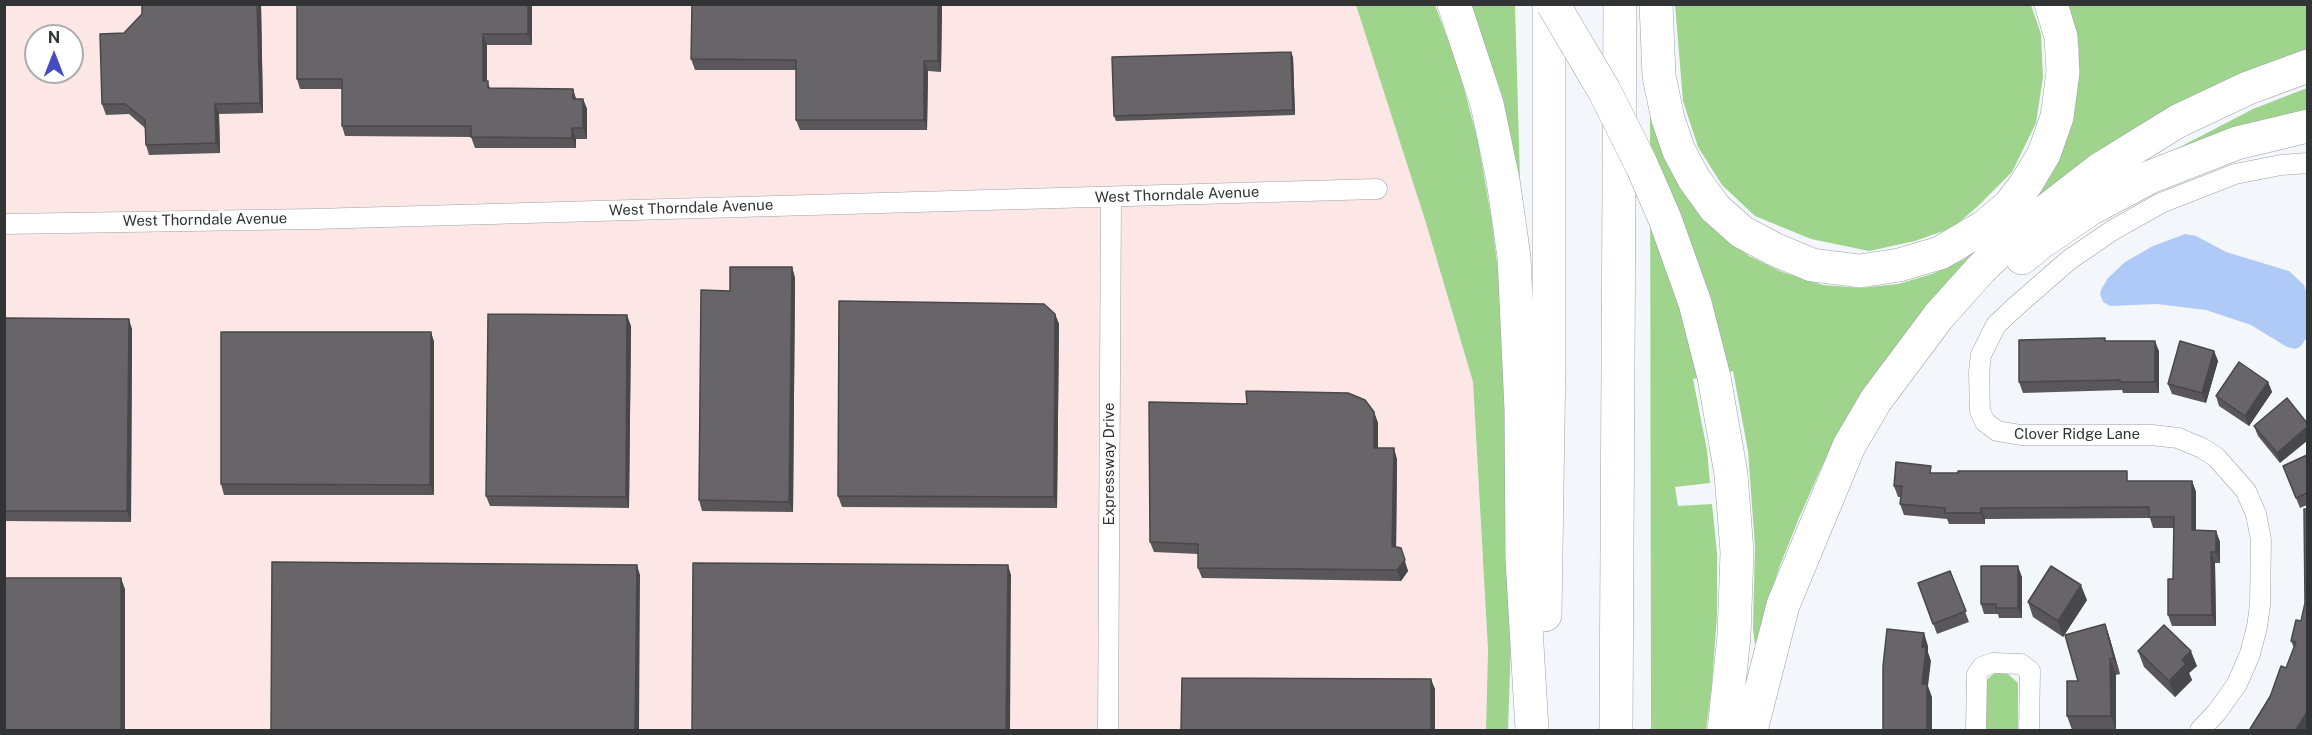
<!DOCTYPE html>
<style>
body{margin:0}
#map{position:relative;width:2312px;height:735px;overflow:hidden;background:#f3f7fb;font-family:"Public Sans",sans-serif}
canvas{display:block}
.frame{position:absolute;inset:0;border:6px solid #313334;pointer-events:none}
.north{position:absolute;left:24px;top:24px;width:60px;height:60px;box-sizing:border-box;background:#fff;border:2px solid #adadae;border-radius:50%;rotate:0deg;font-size:16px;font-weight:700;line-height:24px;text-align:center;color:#313334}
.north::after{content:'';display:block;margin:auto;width:21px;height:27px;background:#454cc1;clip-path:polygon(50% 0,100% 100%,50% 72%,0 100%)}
</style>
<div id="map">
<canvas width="2312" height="735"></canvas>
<div class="frame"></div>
<div class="north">N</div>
</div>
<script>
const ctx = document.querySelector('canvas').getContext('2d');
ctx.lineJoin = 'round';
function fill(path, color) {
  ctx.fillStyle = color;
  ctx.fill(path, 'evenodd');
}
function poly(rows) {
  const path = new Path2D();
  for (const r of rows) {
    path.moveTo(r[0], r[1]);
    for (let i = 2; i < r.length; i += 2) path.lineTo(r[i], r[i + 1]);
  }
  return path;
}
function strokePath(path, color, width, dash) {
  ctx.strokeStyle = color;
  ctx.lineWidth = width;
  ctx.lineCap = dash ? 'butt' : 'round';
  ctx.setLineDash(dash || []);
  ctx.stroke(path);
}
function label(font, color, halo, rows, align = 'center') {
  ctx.font = font + ' "Public Sans",sans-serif';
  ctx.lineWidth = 6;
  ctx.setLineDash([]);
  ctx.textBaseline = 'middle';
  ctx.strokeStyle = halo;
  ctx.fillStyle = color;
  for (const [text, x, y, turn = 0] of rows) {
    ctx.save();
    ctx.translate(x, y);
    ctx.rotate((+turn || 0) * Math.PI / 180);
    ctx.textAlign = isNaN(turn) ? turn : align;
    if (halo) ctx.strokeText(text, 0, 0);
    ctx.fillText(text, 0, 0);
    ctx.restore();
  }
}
const industrial = poly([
 [4,5,1357,5,1426,223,1473,382,1488,650,1486,730,5,730],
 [36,36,72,36,72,72,36,72]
]);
const green = poly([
 [1356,5,1435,5,1458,66,1478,141,1491,216,1501,293,1506,411,1511,641,1508,730,1486,730,1488,650,1473,382,1426,223],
 [1471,5,1515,5,1521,215],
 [1675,5,2031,5,2041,34,2043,77,2036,123,2012,172,1977,207,1952,228,1915,241,1869,251,1811,239,1755,216,1722,185,1698,147,1683,101],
 [2069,5,2307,5,2307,51,2104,152,1858,405,1821,468,1799,518,1779,568,1755,645,1753,628,1755,547,1748,451,1733,371,1693,379,1707,450,1710,483,1675,487,1678,506,1712,504,1717,553,1717,615,1712,684,1706,730,1651,730,1650,96,1716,231,1749,256,1782,272,1823,285,1861,288,1898,284,1932,274,1963,260,2007,227,2043,185,2065,144,2075,98,2079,48],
 [2307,88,2307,113,2153,161,2253,109],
 [1995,672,2007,673,2018,683,2018,730,1985,730,1985,682]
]);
const water = poly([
 [2185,234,2196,236,2226,252,2289,271,2304,285,2307,294,2308,335,2301,346,2296,349,2287,347,2251,325,2206,310,2157,304,2110,306,2103,302,2100,294,2102,288,2108,278,2125,262,2153,246]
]);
const street = poly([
 [4,224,314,219,1377,189],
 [1108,730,1111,198],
 [1976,730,1977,674,1982,667,1993,663,2021,664,2030,671,2029,730],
 [2200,730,2217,712,2237,684,2250,654,2257,627,2260,605,2261,540,2256,514,2246,491,2216,457,2202,448,2178,438,2152,435,2021,435,1997,431,1985,422,1980,411,1979,372,1981,355,1996,325,2014,308,2069,260,2113,230,2161,203,2235,174,2281,165,2308,163]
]);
const highway = poly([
 [1454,4,1487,104,1503,180,1514,257,1521,409,1522,559,1532,730],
 [1656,4,1659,76,1668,119,1679,151,1694,179,1715,208,1742,232,1776,250,1812,265,1860,271,1899,265,1940,253,1984,227,2009,206,2026,184,2044,154,2057,117,2063,72,2061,37,2051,4],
 [2022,258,2040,243,2090,209,2150,177,2237,143,2308,126],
 [1714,377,1731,474,1737,552,1734,636,1724,730],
 [1545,615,1549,360,1549,4],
 [1616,730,1620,4],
 [1751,730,1783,605,1849,446,1876,400,1938,317,1981,269,2020,231,2100,169,2178,121,2248,88,2308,66]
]);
const highwayBridge = poly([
 [1553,4,1605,92,1642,166,1665,219,1695,303,1714,377]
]);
const wall = poly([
 [261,4,263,113,219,114,220,153,149,155,146,145,145,128,129,114,106,115,102,104],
 [532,4,532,45,487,45,487,81,490,88,573,89,576,99,583,99,587,109,587,139,576,139,576,148,475,148,471,137,345,136,342,126,342,89,300,89,297,79],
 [942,4,941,72,928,71,927,130,800,130,796,120,796,70,695,70,691,59],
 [1293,57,1295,115,1116,121,1114,116],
 [792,267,795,278,793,512,702,511,699,500,730,291],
 [1055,314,1059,324,1057,508,842,507,838,496],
 [4,318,132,329,131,522,4,521],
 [631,326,629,508,490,506,486,496],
 [431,332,434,342,434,495,224,495,221,484],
 [2159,351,2159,393,2123,393,2122,390,2023,393,2019,382],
 [2214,351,2218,361,2206,403,2172,394,2168,384],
 [2268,382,2272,392,2249,426,2219,406,2216,396],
 [2287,398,2280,463,2258,436,2254,426],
 [1374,412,1378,423,1378,448,1397,459,1396,547,1408,571,1401,581,1202,578,1198,568,1198,554,1154,552,1150,542],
 [2307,455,2307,505,2300,508,2283,466],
 [1933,473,2131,481,2192,481,2196,492,2196,531,2216,531,2220,542,2220,563,2215,563,2216,626,2172,626,2168,615,2173,579,2174,528,2153,528,2150,518,1985,519,1985,524,1949,524,1947,519,1904,515,1900,504,1901,497,1898,497,1894,486],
 [1950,571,1969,622,1937,634,1918,583],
 [2022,577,2022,618,1999,618,1998,614,1984,614,1981,604],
 [2087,600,2063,637,2033,617,2028,602],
 [2296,620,2307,730,2250,730,2250,729,2286,668,2294,648,2291,641],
 [2105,624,2110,639,2120,674,2116,675,2116,730,2072,730,2067,716,2078,681],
 [2138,651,2197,666,2189,673,2192,680,2175,697,2144,667]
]);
const shadedWall = poly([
 [257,4,261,4,263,113,260,103],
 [528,4,532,4,532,45,528,34],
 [938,4,942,4,941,72,938,61],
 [483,34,487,45,487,91,483,81],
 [1291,52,1293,57,1295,115,1293,110],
 [924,61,928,71,927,130,924,120],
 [573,89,576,99,573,99],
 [583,99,587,109,587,139,583,128],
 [215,104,219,114,220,153,216,143],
 [572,128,576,139,576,148,572,138],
 [792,267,795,278,793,512,789,502],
 [1055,314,1059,324,1057,508,1054,497],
 [627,315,631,326,629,508,626,497],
 [129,319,132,329,131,522,127,511],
 [431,332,434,342,434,495,430,485],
 [2155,341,2159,351,2159,393,2155,382],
 [2214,351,2218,361,2206,403,2202,393],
 [2268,382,2272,392,2249,426,2245,416],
 [1374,412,1378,423,1378,459,1374,448],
 [2307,427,2307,441,2280,463,2277,453],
 [1394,448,1397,459,1396,557,1392,546],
 [2192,481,2196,492,2196,541,2192,530],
 [1981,508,1985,519,1985,524,1981,513],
 [2216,531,2220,542,2220,563,2216,552],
 [1401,548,1408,571,1401,581,1397,570],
 [2211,552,2215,563,2216,626,2212,615],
 [637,565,640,575,639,730,635,730],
 [1008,565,1011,575,1010,730,1006,730],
 [2018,566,2022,577,2022,618,2018,608],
 [121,578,125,589,125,730,121,730],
 [2081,585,2087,600,2063,637,2058,621],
 [2105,624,2110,639,2120,674,2114,658],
 [1924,633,1928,646,1928,652,1931,661,1928,686,1932,697,1932,730,1927,730,1922,684,1922,647],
 [2191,651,2197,666,2189,673,2192,680,2175,697,2169,681,2182,660],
 [2110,659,2116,675,2116,730,2111,716],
 [1431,679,1435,689,1435,730,1431,730],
 [2307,712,2307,730,2296,730]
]);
const building = poly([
 [142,4,257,4,260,103,215,104,216,143,146,145,145,120,125,104,102,104,100,34,124,33,142,14,142,4],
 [297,4,528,4,528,34,483,34,483,81,488,81,488,88,573,89,573,99,583,99,583,128,572,128,572,138,471,137,471,126,342,126,342,79,297,79,297,4],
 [692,4,938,4,938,61,924,61,924,120,796,120,796,60,691,59,692,4],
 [1291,52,1293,110,1114,116,1112,57,1291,52],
 [730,267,792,267,789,502,699,500,701,290,730,291,730,267],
 [839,301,1044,304,1055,314,1054,497,838,496,839,301],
 [488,314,627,315,626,497,486,496,488,314],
 [4,318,129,319,127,511,4,511,4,318],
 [221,332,431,332,430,485,221,484,221,332],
 [2105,338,2105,341,2155,341,2155,382,2120,382,2120,380,2019,382,2019,340,2105,338],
 [2180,341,2214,351,2202,393,2168,384,2180,341],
 [2239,362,2268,382,2245,416,2216,396,2239,362],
 [1246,391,1348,393,1365,400,1374,412,1374,448,1394,448,1392,546,1401,548,1405,560,1397,570,1198,568,1198,544,1150,542,1149,402,1247,404,1246,391],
 [2287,398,2307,423,2307,427,2277,453,2254,426,2287,398],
 [2307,455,2307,493,2296,498,2283,466,2307,455],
 [1896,462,1931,466,1930,473,1958,473,1958,471,2127,471,2127,481,2192,481,2192,530,2216,531,2216,552,2211,552,2212,615,2168,615,2168,579,2173,579,2174,517,2149,517,2149,507,1981,508,1981,513,1945,513,1945,508,1900,504,1902,486,1894,486,1896,462],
 [2304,509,2307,509,2307,712,2296,730,2252,730,2250,729,2270,697,2281,666,2286,668,2296,642,2291,641,2296,620,2301,621,2305,603,2304,509],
 [272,562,637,565,635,730,271,730,272,562],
 [693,563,1008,565,1006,730,692,730,693,563],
 [1981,566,2018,566,2018,608,1996,608,1996,604,1981,604,1981,566],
 [2051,566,2081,585,2058,621,2028,602,2051,566],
 [1950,571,1966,611,1933,624,1918,583,1950,571],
 [4,578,121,578,121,730,4,730,4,578],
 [2105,624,2114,658,2110,659,2111,716,2067,716,2067,681,2078,681,2065,635,2105,624],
 [2164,625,2191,651,2182,660,2186,664,2169,681,2138,651,2164,625],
 [1887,629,1924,633,1922,647,1926,648,1922,684,1927,684,1927,730,1883,730,1883,666,1887,629],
 [1182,678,1431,679,1431,730,1181,730,1182,678]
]);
const streetNames = [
 ["West Thorndale Avenue",1177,195,-2],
 ["West Thorndale Avenue",691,208,-2],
 ["West Thorndale Avenue",205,220,-1],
 ["Clover Ridge Lane",2077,434],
 ["Expressway Drive",1109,464,-90]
];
fill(industrial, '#fce7e6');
fill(green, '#9fd48d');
fill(water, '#afcaf7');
strokePath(street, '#9da1a5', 21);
strokePath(highway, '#9da1a5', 34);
strokePath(street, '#fff', 20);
strokePath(highway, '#fff', 33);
strokePath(highwayBridge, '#9da1a5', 34, []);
strokePath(highwayBridge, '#fff', 33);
fill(wall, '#595759');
fill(shadedWall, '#484749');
fill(building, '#676568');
strokePath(building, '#484749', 1.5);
label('15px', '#313334', '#fff', streetNames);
</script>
